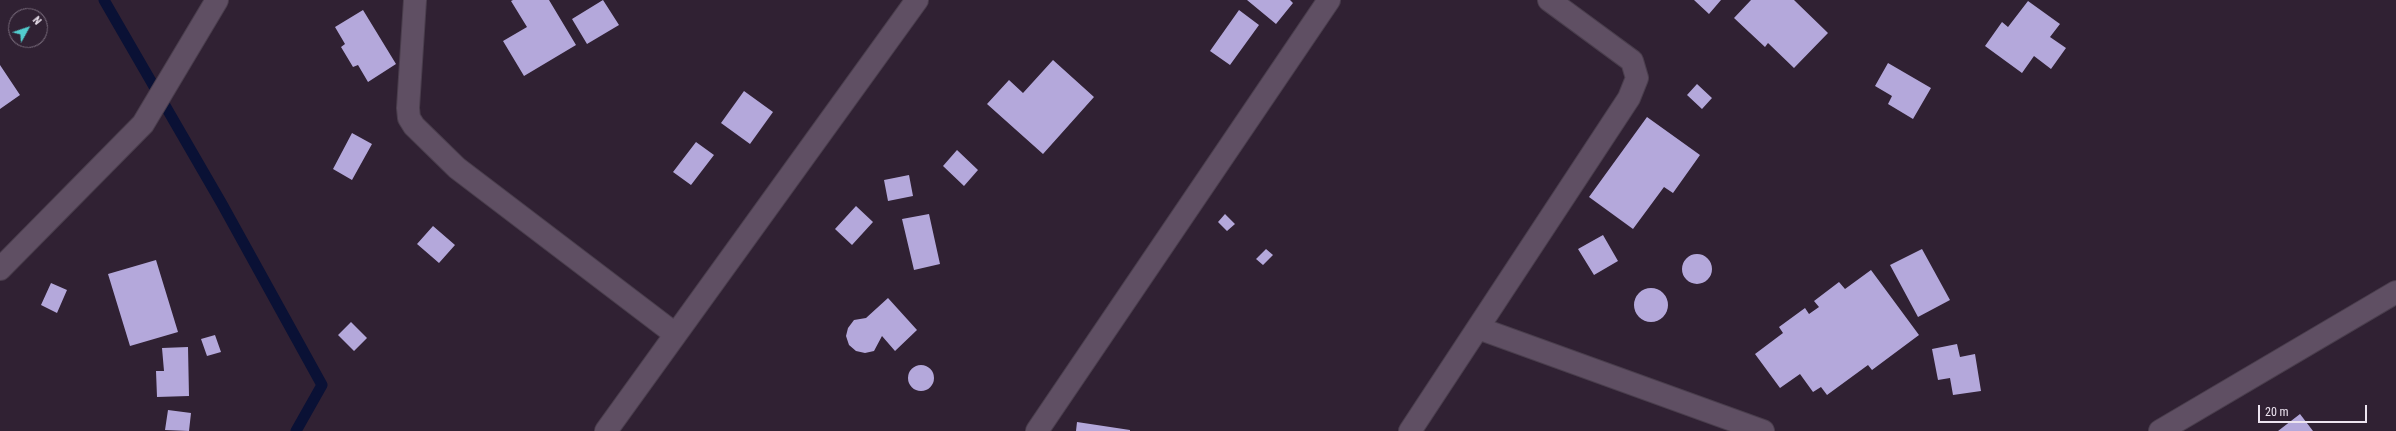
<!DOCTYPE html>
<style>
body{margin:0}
#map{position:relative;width:2396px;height:431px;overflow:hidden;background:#302133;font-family:"Roboto Condensed",sans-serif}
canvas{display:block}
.north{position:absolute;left:8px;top:8px;width:40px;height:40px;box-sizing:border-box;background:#302133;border:1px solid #7c6f7f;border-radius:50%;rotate:50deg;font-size:11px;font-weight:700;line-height:16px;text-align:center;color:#ede4f0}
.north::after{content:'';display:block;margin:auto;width:14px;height:18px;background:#52cdce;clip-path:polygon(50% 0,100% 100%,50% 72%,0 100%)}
.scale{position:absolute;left:2258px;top:405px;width:109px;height:18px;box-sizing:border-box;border:2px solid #ede4f0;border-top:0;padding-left:5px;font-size:12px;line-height:14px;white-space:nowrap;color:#ede4f0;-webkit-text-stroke:3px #302133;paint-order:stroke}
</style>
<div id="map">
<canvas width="2396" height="431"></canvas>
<div class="north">N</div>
<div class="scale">20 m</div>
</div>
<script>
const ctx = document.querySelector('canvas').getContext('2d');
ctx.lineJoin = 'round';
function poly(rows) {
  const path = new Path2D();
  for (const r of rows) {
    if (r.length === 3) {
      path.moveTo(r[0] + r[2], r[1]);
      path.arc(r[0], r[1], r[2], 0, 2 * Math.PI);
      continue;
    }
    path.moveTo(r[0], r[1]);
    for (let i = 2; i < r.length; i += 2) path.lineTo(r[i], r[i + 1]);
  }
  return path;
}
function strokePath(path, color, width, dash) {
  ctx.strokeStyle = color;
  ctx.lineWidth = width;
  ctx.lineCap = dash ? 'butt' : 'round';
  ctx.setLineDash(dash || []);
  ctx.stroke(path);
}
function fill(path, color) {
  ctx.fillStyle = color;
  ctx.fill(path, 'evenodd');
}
const stream = poly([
 [104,0,222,204,322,385,296,431]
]);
const building = poly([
 [513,0,549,0,576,45,524,76,503,41,527,27,511,1],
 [603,0,619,25,587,44,572,19],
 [1247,0,1290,0,1293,3,1276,24],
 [1694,0,1721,0,1709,14],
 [1751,0,1794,0,1828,33,1794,68,1768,43,1765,47,1734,18],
 [2028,1,2060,24,2050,37,2066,48,2051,69,2034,56,2022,73,1985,46,2002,22,2008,27],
 [363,10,396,64,368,82,358,65,353,67,341,47,345,44,335,27],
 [1239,10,1259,25,1230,65,1210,51],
 [1053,60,1094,97,1043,154,987,104,1009,80,1023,93],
 [1888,63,1931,88,1913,119,1888,104,1892,96,1875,86],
 [0,65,20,95,0,109],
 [1697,84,1712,98,1702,109,1687,95],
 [744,91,773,112,750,144,721,123],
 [1647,117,1700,155,1673,193,1664,187,1633,229,1589,197],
 [352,133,372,144,352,180,333,169],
 [696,142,714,155,691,185,673,172],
 [957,150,978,170,964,186,943,166],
 [909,175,913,196,888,201,884,180],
 [856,206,873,222,852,245,835,229],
 [929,214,940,264,914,270,902,219],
 [1225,214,1235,224,1227,231,1218,222],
 [433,226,455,245,439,263,417,244],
 [1603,235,1618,261,1594,275,1578,249],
 [1266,249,1273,255,1263,265,1256,259],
 [1922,249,1950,300,1918,317,1890,265],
 [1697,269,15],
 [156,260,178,332,130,346,108,274],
 [1871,270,1919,335,1872,370,1868,365,1827,395,1821,387,1813,392,1800,374,1780,388,1755,354,1783,333,1779,327,1805,308,1809,314,1819,307,1814,301,1839,282,1845,289],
 [51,283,67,290,57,313,41,305],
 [1651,305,17],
 [888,298,917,330,895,351,882,336,874,351,865,353,856,351,849,345,846,336,848,328,854,320,866,318],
 [351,322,367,338,354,351,338,335],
 [215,335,221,352,207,356,201,339],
 [1957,344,1960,357,1975,354,1981,391,1953,395,1950,378,1938,380,1932,349],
 [188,347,189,396,157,397,156,371,164,371,162,348],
 [921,378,13],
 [168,410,191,413,189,431,165,430],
 [2300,414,2313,431,2278,431],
 [1077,422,1130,430,1130,431,1076,431]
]);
const minor = poly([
 [415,0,408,108,409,118,414,126,457,168,675,334],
 [0,269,143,124,217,0],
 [1478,328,1763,431],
 [606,431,917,0],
 [1037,431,1329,0],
 [1410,431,1629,98,1637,78,1632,61,1549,0],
 [2160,431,2396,292]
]);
strokePath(stream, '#0a1135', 11);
fill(building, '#b4a8db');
strokePath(minor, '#4a3e4d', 24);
strokePath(minor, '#5f4f63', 22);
</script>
